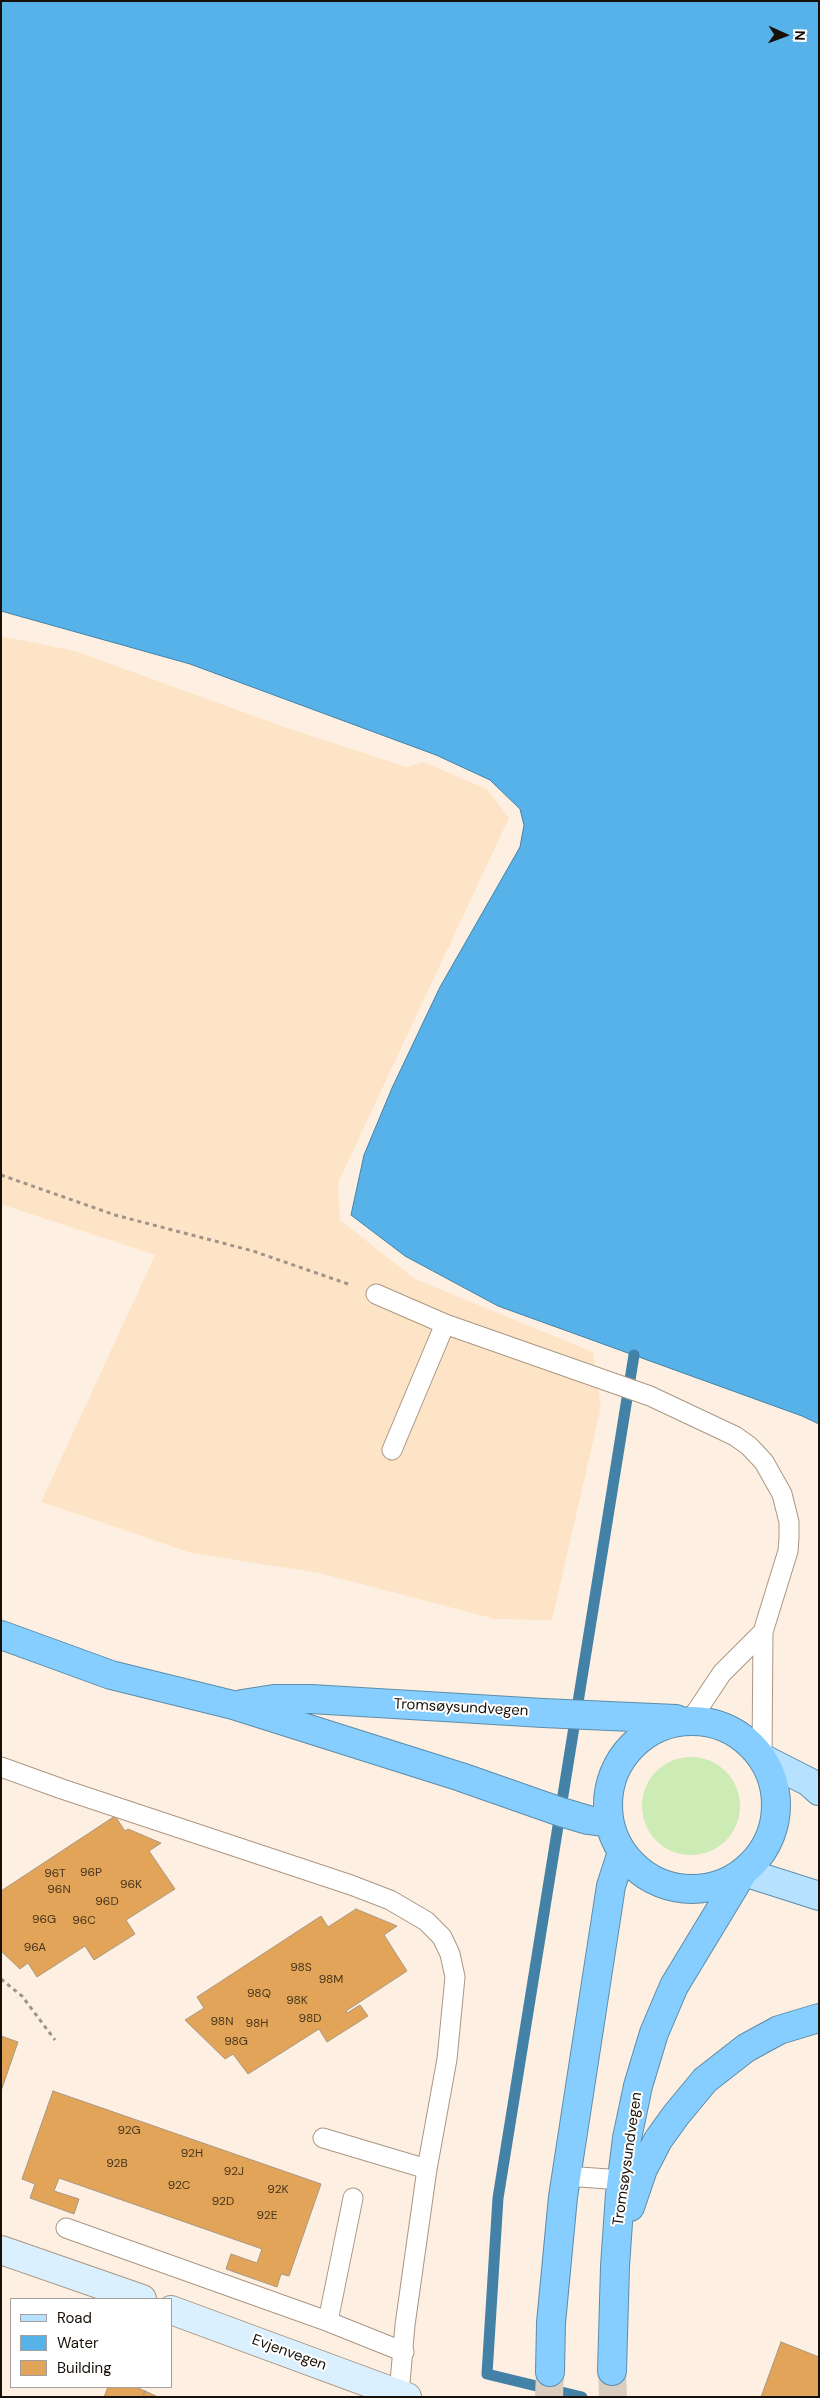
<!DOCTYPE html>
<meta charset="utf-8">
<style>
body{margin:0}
#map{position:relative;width:820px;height:2398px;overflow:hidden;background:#fdf0e2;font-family:"DM Sans",sans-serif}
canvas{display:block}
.frame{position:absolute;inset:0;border:2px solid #171008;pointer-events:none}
.legend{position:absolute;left:10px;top:2298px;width:162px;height:90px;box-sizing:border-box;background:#fff;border:1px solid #a29f9c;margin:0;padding:6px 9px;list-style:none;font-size:15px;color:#171008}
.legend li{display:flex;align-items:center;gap:10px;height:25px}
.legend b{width:25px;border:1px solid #a29f9c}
.north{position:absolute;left:760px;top:10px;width:50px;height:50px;-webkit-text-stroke:4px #fff;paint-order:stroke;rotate:92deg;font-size:14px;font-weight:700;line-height:20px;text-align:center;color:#171008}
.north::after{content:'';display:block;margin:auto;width:18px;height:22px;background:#171008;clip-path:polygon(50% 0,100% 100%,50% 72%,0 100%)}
</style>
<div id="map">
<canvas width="820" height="2398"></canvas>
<div class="frame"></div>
<ul class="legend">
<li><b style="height:6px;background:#b6e2ff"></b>Road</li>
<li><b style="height:14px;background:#58b2ea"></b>Water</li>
<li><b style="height:14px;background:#e1a458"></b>Building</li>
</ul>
<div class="north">N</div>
</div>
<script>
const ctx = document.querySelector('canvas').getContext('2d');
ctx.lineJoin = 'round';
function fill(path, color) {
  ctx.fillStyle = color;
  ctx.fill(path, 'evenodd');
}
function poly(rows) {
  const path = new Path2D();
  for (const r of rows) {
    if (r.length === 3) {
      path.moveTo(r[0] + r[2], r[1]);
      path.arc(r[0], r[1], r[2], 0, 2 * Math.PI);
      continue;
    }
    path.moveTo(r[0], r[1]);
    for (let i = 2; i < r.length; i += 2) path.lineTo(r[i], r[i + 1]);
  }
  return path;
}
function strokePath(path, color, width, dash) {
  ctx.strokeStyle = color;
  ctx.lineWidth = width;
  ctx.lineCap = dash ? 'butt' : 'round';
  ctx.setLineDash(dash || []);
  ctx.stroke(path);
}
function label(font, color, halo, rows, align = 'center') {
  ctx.font = font + ' "DM Sans",sans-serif';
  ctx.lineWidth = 4;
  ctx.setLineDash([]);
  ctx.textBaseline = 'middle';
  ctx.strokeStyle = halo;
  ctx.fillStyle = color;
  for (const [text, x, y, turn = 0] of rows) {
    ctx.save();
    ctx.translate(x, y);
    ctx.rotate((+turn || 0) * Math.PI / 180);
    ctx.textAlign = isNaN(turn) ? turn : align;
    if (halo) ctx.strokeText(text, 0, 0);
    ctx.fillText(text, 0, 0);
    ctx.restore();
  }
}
const built = poly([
 [1,636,75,651,287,728,407,767,424,762,487,789,509,818,338,1183,340,1220,415,1279,593,1352,601,1407,552,1620,495,1619,319,1573,192,1553,41,1502,155,1255,1,1204]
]);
const green = poly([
 [691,1806,49]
]);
const water = poly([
 [1,1,819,1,819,1424,802,1416,498,1306,405,1256,351,1215,364,1155,392,1088,440,987,520,847,524,825,520,809,490,780,436,755,190,664,1,611,1,1]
]);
const stream = poly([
 [582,2397,487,2374,498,2198,634,1355]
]);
const building = poly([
 [115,1816,125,1831,128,1829,161,1843,149,1851,175,1889,126,1920,135,1934,94,1960,85,1946,37,1977,28,1963,20,1969,1,1951,1,1891,115,1816],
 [356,1909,397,1926,384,1935,407,1971,346,2011,347,2013,360,2005,368,2016,327,2042,319,2029,248,2074,233,2054,225,2059,185,2020,204,2008,197,1997,321,1916,328,1927,356,1909],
 [1,2036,18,2042,1,2091,1,2036],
 [53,2091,321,2184,289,2276,281,2274,277,2287,226,2269,231,2254,257,2263,262,2249,59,2178,54,2191,79,2199,74,2214,30,2198,35,2184,22,2179,53,2091],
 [781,2342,819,2357,819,2397,761,2397,781,2342],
 [108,2387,136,2387,145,2391,143,2397,104,2397,108,2387],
 [145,2391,158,2397,143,2397,145,2391]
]);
const highwayTunnel = poly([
 [612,2371,613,2397],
 [549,2397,550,2372]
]);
const path = poly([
 [1,1175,115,1215,253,1251,351,1285],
 [1,1979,22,1996,55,2040]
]);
const lane = poly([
 [376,1294,445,1324,650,1396,735,1436,749,1446,764,1462,782,1494,789,1522,789,1538,788,1551,763,1632,762,1758],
 [392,1450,445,1324],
 [690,1721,722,1673,763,1632],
 [1,1767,62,1789,351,1885,390,1900,426,1921,442,1937,450,1954,455,1977,447,2059,427,2169],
 [323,2138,427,2169,405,2325,399,2394],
 [566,2176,622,2180],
 [66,2228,324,2320,404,2352],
 [328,2321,353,2198]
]);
const secondary = poly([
 [1,2250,142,2299],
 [171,2310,407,2397]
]);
const primary = poly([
 [762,1758,809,1782,819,1791],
 [744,1872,819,1896]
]);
const highway = poly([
 [1,1635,111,1675,233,1705,461,1777,561,1812,588,1820,610,1823],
 [242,1704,274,1699,311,1699,543,1713,676,1719],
 [692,1805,84],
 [630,2207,643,2169,658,2140,676,2115,705,2080,746,2048,779,2030,819,2018],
 [612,2371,615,2266,620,2194,627,2138,638,2086,654,2033,674,1986,743,1872],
 [550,2372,551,2323,563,2197,611,1886,622,1852]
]);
const numberNames = [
 ["96P",91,1873],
 ["96T",55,1874],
 ["96K",131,1885],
 ["96N",59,1890],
 ["96D",107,1902],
 ["96G",44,1920],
 ["96C",84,1921],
 ["96A",35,1948],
 ["98S",301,1968],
 ["98M",331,1980],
 ["98Q",259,1994],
 ["98K",297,2001],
 ["98D",310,2019],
 ["98N",222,2022],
 ["98H",257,2024],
 ["98G",236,2042],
 ["92G",129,2131],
 ["92H",192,2154],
 ["92B",117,2164],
 ["92J",234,2172],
 ["92C",179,2186],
 ["92K",278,2190],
 ["92D",223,2202],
 ["92E",267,2216]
];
const streetNames = [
 ["Tromsøysundvegen",461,1708,3],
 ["Tromsøysundvegen",628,2159,-82],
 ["Evjenvegen",289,2353,20]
];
fill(built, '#fee4c7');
fill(green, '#ccebb5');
fill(water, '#58b2ea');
strokePath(water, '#4481a6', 1);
strokePath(stream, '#4481a6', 11);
fill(building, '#e1a458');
strokePath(building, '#aa9782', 1);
strokePath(highwayTunnel, '#dacec1', 28, [28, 14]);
strokePath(lane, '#aa9782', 21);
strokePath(secondary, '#aa9782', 30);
strokePath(primary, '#5e8ca9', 30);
strokePath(highway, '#5e8ca9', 30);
strokePath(path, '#9f9489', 3, [4, 4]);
strokePath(lane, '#fff', 19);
strokePath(secondary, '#daf0ff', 28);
strokePath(primary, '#b6e2ff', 28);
strokePath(highway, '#85ceff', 28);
label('12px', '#4a351c', null, numberNames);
label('15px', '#171008', '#fff', streetNames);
</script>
